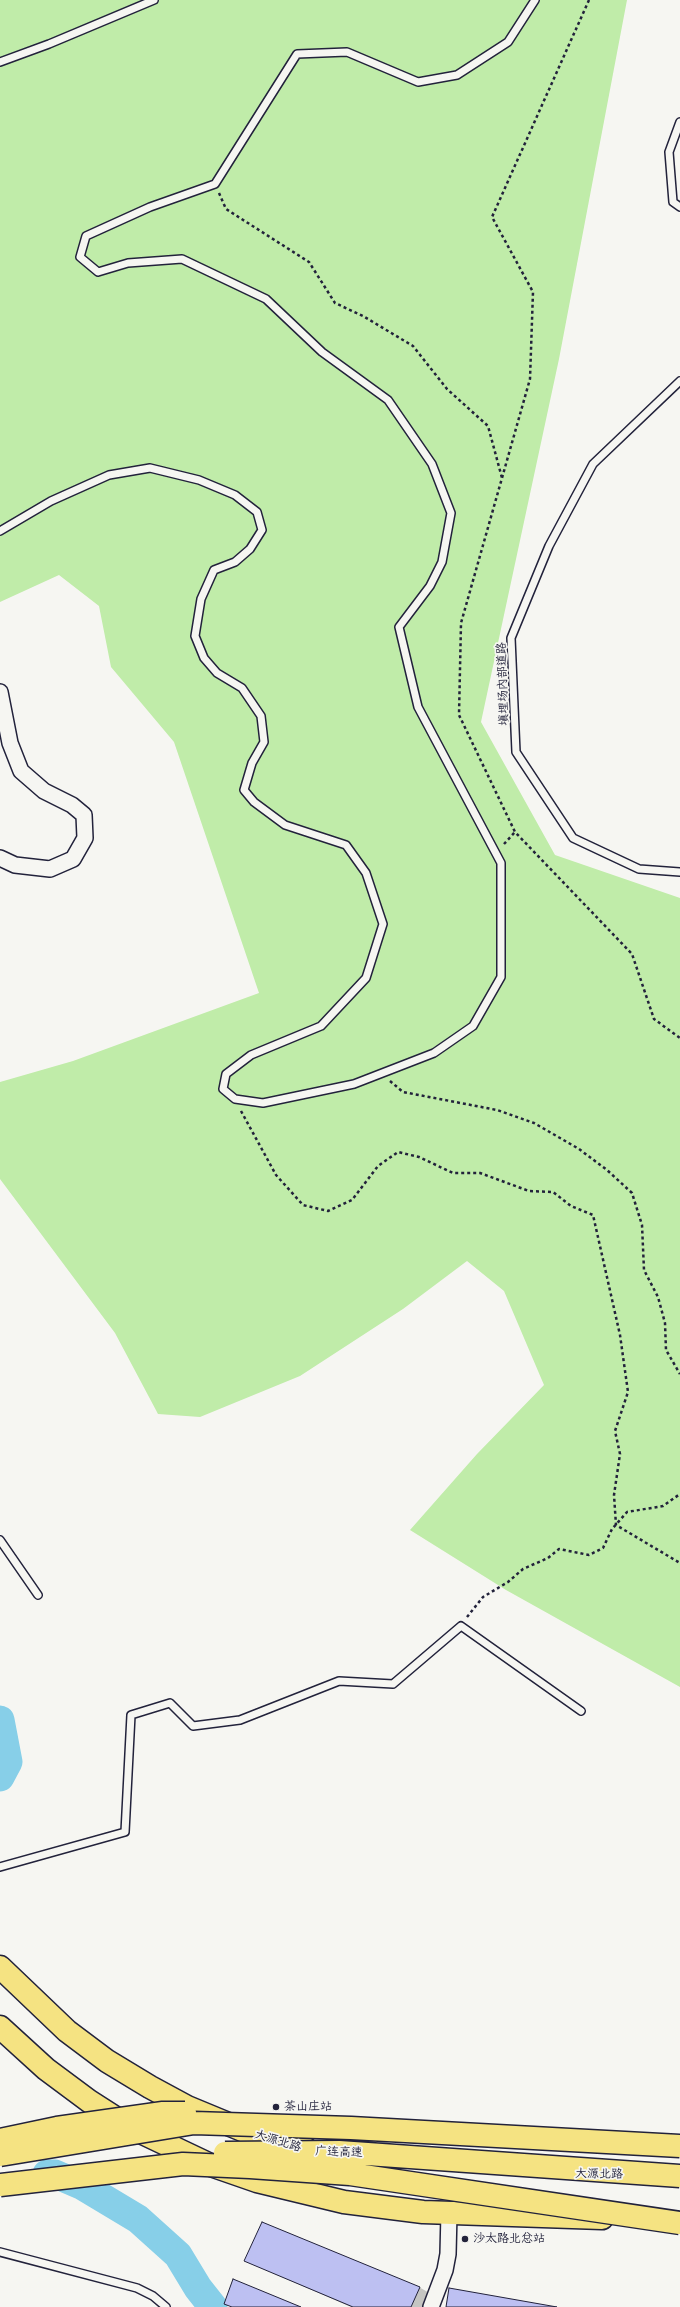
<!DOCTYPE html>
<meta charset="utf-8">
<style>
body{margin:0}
canvas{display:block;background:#f6f6f2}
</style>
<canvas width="680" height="2307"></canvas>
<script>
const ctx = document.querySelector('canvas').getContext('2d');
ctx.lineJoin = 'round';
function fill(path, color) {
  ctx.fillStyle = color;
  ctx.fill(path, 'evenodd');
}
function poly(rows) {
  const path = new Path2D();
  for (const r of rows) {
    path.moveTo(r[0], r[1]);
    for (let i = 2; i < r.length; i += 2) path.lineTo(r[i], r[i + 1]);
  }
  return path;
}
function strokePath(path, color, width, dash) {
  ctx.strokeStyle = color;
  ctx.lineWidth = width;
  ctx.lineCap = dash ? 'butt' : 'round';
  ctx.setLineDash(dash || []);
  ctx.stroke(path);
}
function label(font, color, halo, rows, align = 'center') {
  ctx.font = font + ' "Comic Neue","LXGW WenKai TC",sans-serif';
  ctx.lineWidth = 3.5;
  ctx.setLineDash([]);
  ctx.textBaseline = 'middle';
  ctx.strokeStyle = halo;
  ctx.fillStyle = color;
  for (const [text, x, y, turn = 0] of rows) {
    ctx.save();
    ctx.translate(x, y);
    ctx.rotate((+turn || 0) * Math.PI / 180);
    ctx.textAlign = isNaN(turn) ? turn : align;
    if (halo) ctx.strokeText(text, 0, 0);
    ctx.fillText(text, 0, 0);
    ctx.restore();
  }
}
const green = poly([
 [0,0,627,0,559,359,481,722,555,855,680,898,680,1687,506,1590,410,1530,477,1454,544,1385,504,1291,467,1261,403,1309,300,1376,200,1417,158,1414,115,1333,0,1179,0,1082,73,1061,259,993,174,742,111,667,99,606,59,575,0,602]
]);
const shadow = poly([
 [245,2261,419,2287,431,2294,426,2307,351,2307]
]);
const river = poly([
 [0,1720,8,1762,0,1777],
 [47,2174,55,2174,83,2186,138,2219,178,2255,198,2288,213,2307]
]);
const building = poly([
 [262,2222,420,2287,411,2307,353,2307,244,2261,262,2222],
 [233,2279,301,2307,232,2307,224,2304,233,2279],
 [449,2288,557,2307,446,2307,449,2288]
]);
const path = poly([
 [589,0,492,217,533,292,530,379,461,623,459,715,515,832,632,954,654,1019,680,1038],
 [219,193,226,209,309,262,335,303,363,316,413,346,447,389,488,426,502,478],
 [504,844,515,832],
 [390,1081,403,1092,497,1110,534,1123,579,1149,607,1170,632,1193,642,1225,644,1270,658,1297,665,1323,666,1350,680,1374],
 [241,1111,276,1175,303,1205,328,1211,352,1200,378,1166,398,1152,419,1157,453,1173,480,1173,529,1191,553,1192,571,1206,593,1215,620,1335,628,1392,615,1431,620,1454,614,1495,616,1525,680,1563],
 [467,1617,483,1597,508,1582,523,1569,548,1558,559,1549,589,1555,603,1548,612,1529,627,1512,663,1506,680,1494]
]);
const service = poly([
 [0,62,49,44,154,0],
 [680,122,669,152,673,202,680,207],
 [680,381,593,464,549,546,511,638,516,752,573,838,639,869,680,872],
 [0,531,51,501,109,475,150,468,199,480,235,495,257,512,262,530,250,549,235,562,214,570,201,599,195,636,204,658,217,673,242,688,261,716,264,742,252,763,244,790,254,802,285,825,346,845,366,873,383,924,366,978,321,1026,251,1055,226,1074,223,1089,235,1099,263,1103,354,1084,434,1053,473,1026,501,977,501,863,418,707,399,627,430,586,442,562,451,513,432,464,388,400,322,352,266,299,182,259,128,263,98,272,80,257,86,236,150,207,215,184,297,54,347,52,418,82,457,75,508,42,535,0],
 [0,1540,38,1595],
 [0,1867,125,1832,131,1715,170,1703,193,1726,240,1720,339,1681,393,1684,461,1626,581,1711],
 [0,2252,137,2288,153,2296,166,2307]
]);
const minor = poly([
 [0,692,10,743,21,771,44,791,72,805,84,815,85,838,73,859,50,869,15,865,0,858],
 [431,2307,445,2270,448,2254,449,2213]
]);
const primary = poly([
 [0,1967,67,2031,107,2061,150,2087,187,2107,245,2131,306,2149],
 [0,2027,46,2069,89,2101,128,2126,208,2164,257,2181,344,2202,423,2212,602,2218]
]);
const motorwayBridge = poly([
 [0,2140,57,2128,163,2113,185,2113],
 [225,2153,339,2152,680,2176],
 [0,2155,194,2123,351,2128,680,2146],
 [0,2185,183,2164,250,2167,350,2174,680,2223]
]);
const markers = [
 [276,2107,4,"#22223b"],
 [465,2239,4,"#22223b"]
];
const streetNames = [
 ["填埋场内部道路",503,684,-92],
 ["大源北路",278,2141,17],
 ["广连高速",339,2152,2],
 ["大源北路",599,2174,1]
];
const poiNames = [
 ["茶山庄站",284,2107],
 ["沙太路北总站",473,2239]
];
fill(green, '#c0eca9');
fill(shadow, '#0003');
strokePath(river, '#87cfe8', 29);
fill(building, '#bdc0f2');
strokePath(building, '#22223b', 1);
strokePath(service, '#22223b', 10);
strokePath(minor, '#22223b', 18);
strokePath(primary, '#22223b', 25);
strokePath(path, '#22223b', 2.5, [3, 3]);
strokePath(service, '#f6f6f2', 7);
strokePath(minor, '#f6f6f2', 15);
strokePath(primary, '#f5e382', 22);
strokePath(motorwayBridge, '#22223b', 25, []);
strokePath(motorwayBridge, '#f5e382', 22);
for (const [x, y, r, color] of markers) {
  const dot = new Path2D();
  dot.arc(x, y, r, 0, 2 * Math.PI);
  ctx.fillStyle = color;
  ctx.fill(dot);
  strokePath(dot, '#f6f6f2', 1.5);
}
label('12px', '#22223b', '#f6f6f2', streetNames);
label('12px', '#22223b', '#f6f6f2', poiNames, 'left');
</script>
